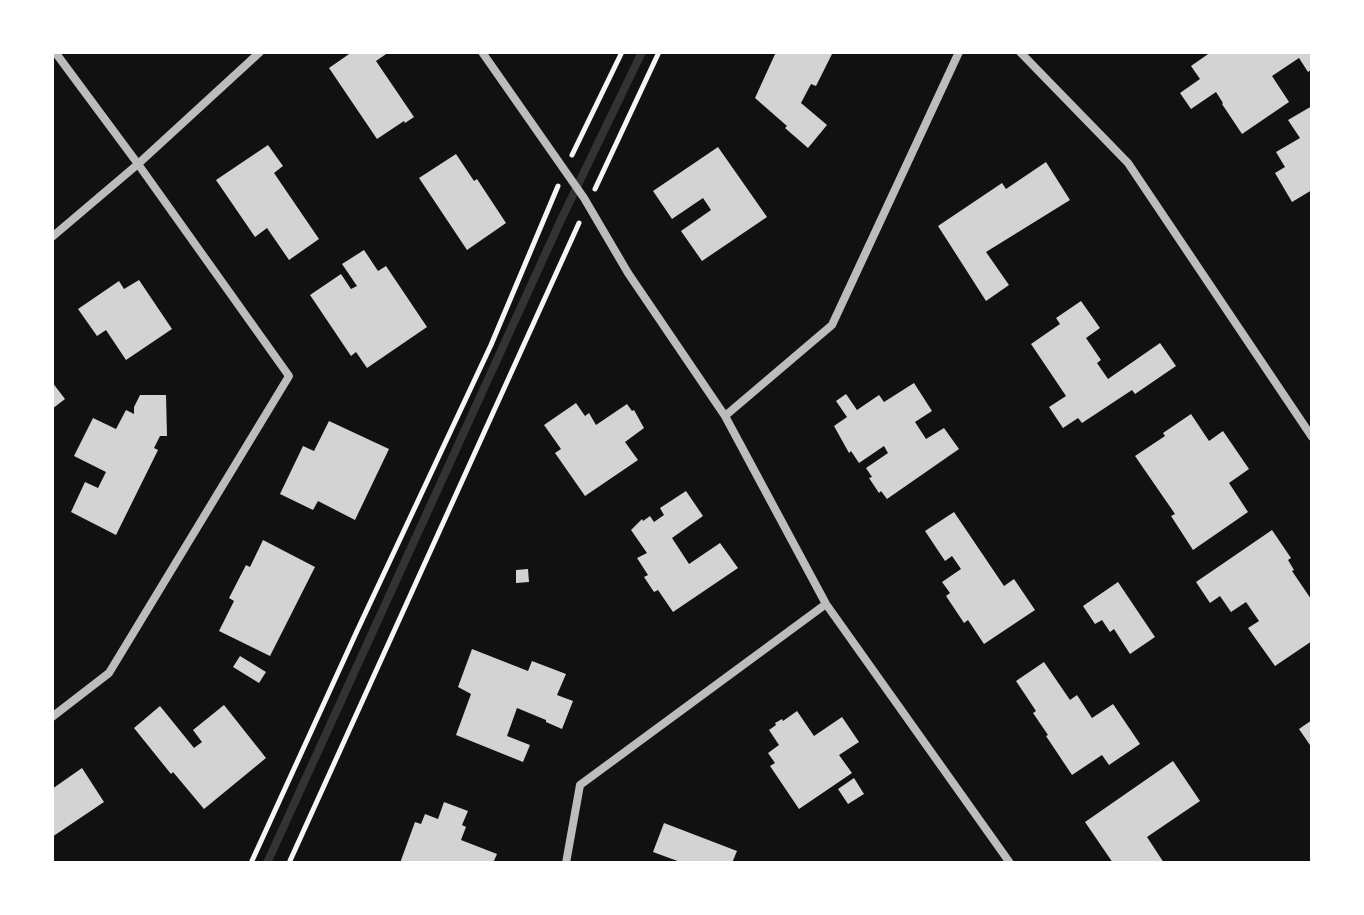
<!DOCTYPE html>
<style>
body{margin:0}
#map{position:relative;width:1364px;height:915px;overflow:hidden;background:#111;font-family:Cabin,sans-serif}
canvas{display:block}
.frame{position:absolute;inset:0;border:54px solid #fff;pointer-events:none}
</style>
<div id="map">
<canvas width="1364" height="915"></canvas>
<div class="frame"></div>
</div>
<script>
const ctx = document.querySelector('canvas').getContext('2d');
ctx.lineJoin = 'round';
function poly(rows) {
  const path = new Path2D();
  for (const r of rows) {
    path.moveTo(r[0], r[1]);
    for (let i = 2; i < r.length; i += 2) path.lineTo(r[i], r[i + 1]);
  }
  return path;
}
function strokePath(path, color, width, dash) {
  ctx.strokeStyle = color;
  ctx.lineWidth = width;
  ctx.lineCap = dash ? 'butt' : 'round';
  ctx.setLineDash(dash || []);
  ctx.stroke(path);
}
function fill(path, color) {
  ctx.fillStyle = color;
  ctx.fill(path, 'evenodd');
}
const stream = poly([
 [267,863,559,224,642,52]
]);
const building = poly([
 [352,52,389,52,376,61,414,117,405,123,404,121,377,139,329,68],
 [776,52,833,52,816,86,811,84,801,103,827,125,808,148,785,128,787,126,755,98],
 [1211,52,1312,52,1312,69,1308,72,1299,58,1272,76,1289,102,1242,134,1222,104,1223,103,1216,92,1191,109,1180,93,1200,79,1191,66],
 [1312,106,1312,190,1292,202,1275,173,1285,167,1276,152,1300,138,1288,120],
 [268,145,283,166,274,173,319,239,289,260,267,228,255,237,216,180],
 [718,147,767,217,702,261,681,231,711,210,703,198,672,219,653,191],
 [456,154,474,181,477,179,506,223,467,250,419,178],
 [1046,162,1070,200,986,252,1009,285,986,301,938,226,1002,183,1006,189],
 [364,250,378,271,386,266,427,327,367,368,356,352,351,356,310,295,341,274,351,289,357,286,342,264],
 [139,280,172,329,126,360,106,330,97,336,78,309,119,281,124,289],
 [1081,301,1100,328,1086,338,1101,360,1097,363,1108,379,1160,343,1176,366,1135,394,1132,390,1082,423,1078,418,1063,428,1049,407,1066,396,1031,344,1060,324,1056,318],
 [52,382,65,399,52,409],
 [914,383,932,411,915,422,926,439,944,428,959,449,887,499,881,491,879,493,869,478,872,477,866,468,888,453,884,446,859,463,851,451,849,453,834,426,847,417,836,401,846,394,857,410,879,395,884,402],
 [140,395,166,395,167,436,160,436,154,448,158,450,116,535,71,512,85,482,98,488,106,472,74,456,93,418,116,429,126,410,134,414,134,407],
 [576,403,585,416,589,413,596,425,627,404,632,411,634,410,644,428,625,442,638,460,585,496,555,453,561,449,544,425],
 [1191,414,1209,441,1223,431,1249,469,1229,483,1248,512,1193,550,1171,516,1175,514,1135,456,1165,436,1163,433],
 [329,421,389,449,355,520,318,501,313,510,280,494,303,446,314,451],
 [686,491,703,516,672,538,689,564,720,543,738,568,673,612,658,590,654,592,644,577,648,575,637,558,647,553,631,530,642,519,643,521,650,516,654,522,664,515,660,508],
 [954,512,1004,586,1014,579,1035,610,984,644,968,620,964,623,946,596,950,593,942,582,961,569,952,556,945,561,925,531],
 [1272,530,1291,558,1288,560,1294,570,1292,571,1311,599,1312,598,1312,641,1275,666,1248,628,1259,621,1246,602,1231,612,1220,596,1210,603,1196,582],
 [263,540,315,567,270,656,219,631,234,601,229,598,246,565,250,567],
 [528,569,529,582,516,583,516,570],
 [1118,582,1155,637,1130,654,1114,629,1110,632,1102,620,1095,624,1083,606],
 [472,649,528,671,532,661,566,674,557,695,573,701,562,729,546,722,546,720,517,708,507,736,530,745,523,762,456,735,471,694,458,687],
 [240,656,266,672,259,683,233,667],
 [1044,662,1070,700,1077,695,1092,718,1113,704,1140,744,1109,765,1102,755,1072,775,1046,736,1048,735,1033,713,1036,711,1016,681],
 [224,705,266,758,204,809,173,772,171,774,134,728,160,706,194,748,202,742,193,730],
 [797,711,814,736,842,717,859,742,839,755,852,773,799,809,770,766,775,763,768,753,779,745,769,730,776,725,775,723,782,719,783,721],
 [1312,720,1312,748,1299,729],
 [1173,761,1200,801,1147,837,1164,863,1113,863,1085,822],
 [82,768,104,802,52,837,52,789],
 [854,778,864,794,848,804,838,789],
 [444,802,468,811,462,825,466,827,461,840,497,854,493,863,400,863,415,822,421,824,425,814,438,819],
 [664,823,737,851,732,863,683,863,653,852]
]);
const path = poly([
 [572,155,622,52],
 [595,189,659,52],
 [251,863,357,631,491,345,558,186],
 [289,863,579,223]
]);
const minor = poly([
 [482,52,584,198,628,273,725,416,826,604,1010,863],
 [1020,52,1128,163,1312,437],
 [52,237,138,164,260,52],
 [725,416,832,325,959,52],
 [52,717,109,673,289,376,138,164,55,52],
 [566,863,580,785,826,604]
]);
strokePath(stream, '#333', 8);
fill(building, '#d3d3d3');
strokePath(path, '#f5f5f5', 5);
strokePath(minor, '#bcbcbc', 8);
</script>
